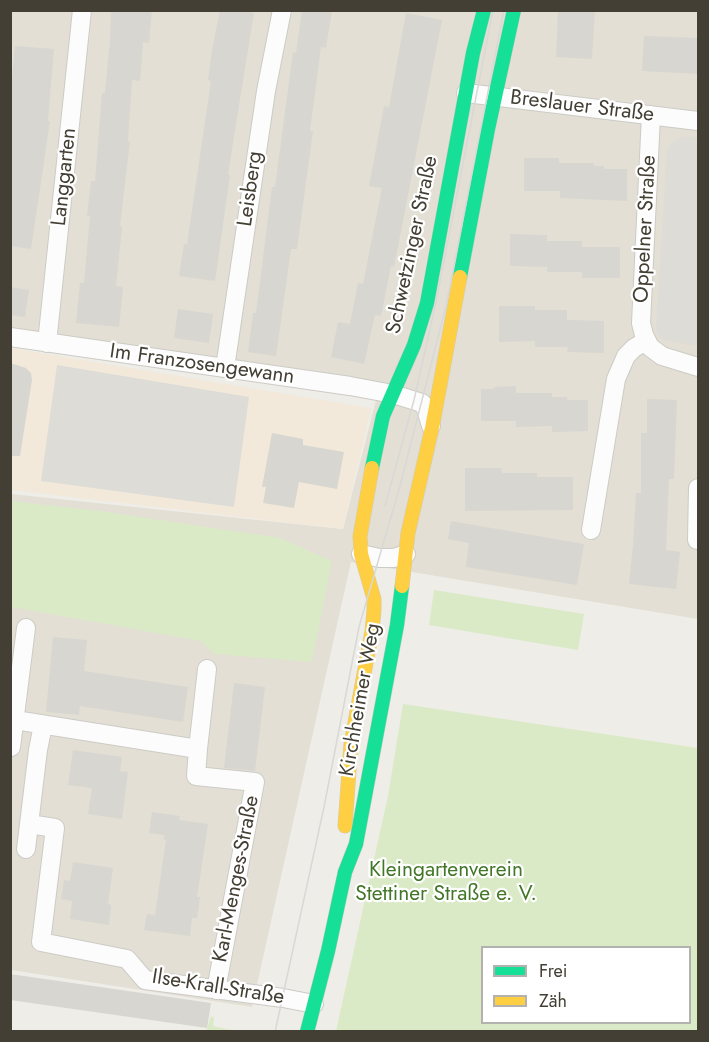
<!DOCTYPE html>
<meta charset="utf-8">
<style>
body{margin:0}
#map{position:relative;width:709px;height:1042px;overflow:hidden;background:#eeede8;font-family:Jost,sans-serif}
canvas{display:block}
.frame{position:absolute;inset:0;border:12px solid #443f34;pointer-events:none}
.legend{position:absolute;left:481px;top:946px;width:210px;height:78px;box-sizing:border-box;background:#fff;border:2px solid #b4b2ae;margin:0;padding:8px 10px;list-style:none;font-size:18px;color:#443f34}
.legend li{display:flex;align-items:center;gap:12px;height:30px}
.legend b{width:30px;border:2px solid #b4b2ae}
</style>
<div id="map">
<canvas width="709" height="1042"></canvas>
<div class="frame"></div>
<ul class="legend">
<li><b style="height:8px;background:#16e098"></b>Frei</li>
<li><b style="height:8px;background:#ffcf43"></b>Zäh</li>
</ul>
</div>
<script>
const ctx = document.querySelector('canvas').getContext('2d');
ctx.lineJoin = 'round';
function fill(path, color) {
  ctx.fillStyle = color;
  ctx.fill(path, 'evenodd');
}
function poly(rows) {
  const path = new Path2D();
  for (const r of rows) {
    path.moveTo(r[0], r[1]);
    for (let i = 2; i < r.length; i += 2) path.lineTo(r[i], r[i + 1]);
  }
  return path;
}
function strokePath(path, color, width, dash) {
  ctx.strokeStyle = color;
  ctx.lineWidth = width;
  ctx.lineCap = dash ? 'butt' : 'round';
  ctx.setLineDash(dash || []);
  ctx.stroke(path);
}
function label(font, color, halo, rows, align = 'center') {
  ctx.font = font + ' Jost,sans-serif';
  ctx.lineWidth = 4.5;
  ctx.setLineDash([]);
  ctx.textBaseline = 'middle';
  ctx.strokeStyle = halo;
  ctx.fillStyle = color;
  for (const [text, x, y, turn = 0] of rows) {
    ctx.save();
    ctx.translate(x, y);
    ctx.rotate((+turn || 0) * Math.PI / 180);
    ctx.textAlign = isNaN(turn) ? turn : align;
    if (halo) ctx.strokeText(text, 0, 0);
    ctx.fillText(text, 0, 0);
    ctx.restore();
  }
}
const residential = poly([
 [10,11,698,11,698,619,351,562,252,1007,11,970,11,494,343,529,379,389,11,329]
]);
const commercial = poly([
 [11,348,371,408,343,529,11,490]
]);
const green = poly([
 [11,501,100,511,280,538,332,561,312,662,214,654,201,641,11,607],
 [434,590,584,614,578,650,429,625],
 [403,704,698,748,698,1031,336,1031,388,796],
 [482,948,690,948,690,1022,482,1022],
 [211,1016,214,1018,213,1026,236,1031,206,1031]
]);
const parking = poly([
 [684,137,698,138,698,346,665,340,658,335,656,328,667,149,675,140],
 [57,365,249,397,234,507,41,481]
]);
const building = poly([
 [111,10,152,10,149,43,143,42,140,81,132,80,128,141,130,141,120,226,122,227,116,286,123,287,119,327,76,323,80,283,84,283,90,216,87,216,91,181,95,181,102,93,105,93,110,40],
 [220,10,240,10,254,13,235,130,228,175,230,175,215,281,179,276,184,244,187,244,211,81,208,80,212,50],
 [302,10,332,10,326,48,321,47,310,131,313,131,297,249,291,249,276,356,248,352,253,313,256,313,272,187,275,187,293,52,296,53],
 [558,10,595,10,592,59,556,57],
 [406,13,442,20,394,267,391,266,381,316,375,315,364,364,331,357,338,322,350,324,358,283,363,284,382,188,369,186,384,106,389,107],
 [644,36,699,38,699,74,642,71],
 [15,46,54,49,48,121,50,121,31,249,10,246,10,100],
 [524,158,559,158,559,163,594,163,594,166,604,166,604,169,627,169,627,201,560,198,560,191,524,191],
 [510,234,547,235,547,241,582,241,582,247,620,247,620,278,582,278,582,272,547,272,547,267,510,266],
 [10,287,29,290,25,317,10,315],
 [499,306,535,306,535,310,567,310,567,320,604,321,604,353,567,352,568,347,535,347,535,341,499,342],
 [178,309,213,314,209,343,174,338],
 [10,363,26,368,31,373,32,380,20,456,10,456],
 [516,386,516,393,552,393,552,397,567,397,567,400,588,400,588,431,552,432,552,426,516,427,516,421,481,421,481,389,494,389,494,387],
 [647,399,677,400,674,479,669,479,666,550,680,552,676,589,629,584,633,545,636,493,641,493,641,433,647,433],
 [272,433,303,439,303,445,344,452,337,489,299,482,294,508,263,503,266,487,262,487],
 [465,468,501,468,502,473,537,473,537,477,573,477,573,510,465,511],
 [451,521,584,544,577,585,466,567,469,543,448,539],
 [53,637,87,640,84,671,188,687,183,722,80,706,79,715,46,712],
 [234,683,265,687,255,771,224,768],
 [73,750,122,757,120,771,128,772,122,819,88,814,92,788,68,785],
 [152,812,180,816,179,820,208,824,197,897,200,897,197,918,192,918,190,936,144,930,147,914,155,915,166,840,164,840,164,835,149,833],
 [73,862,113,868,108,904,111,905,109,925,70,919,72,901,61,899,64,880,70,881],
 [10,974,211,1003,207,1028,10,1000]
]);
const street = poly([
 [466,93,698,121],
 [651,115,641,323,644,335,650,347,662,356,698,367],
 [10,337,350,386,393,394,422,403,426,409,431,426],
 [47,343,82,10],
 [225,368,266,91,282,10],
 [591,530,616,379,626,356,634,348,646,341],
 [697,540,698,488],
 [361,554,379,558,394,558,406,554],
 [15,720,198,749,196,776,255,782,216,990],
 [11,747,26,628],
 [198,749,207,669],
 [29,824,55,828,41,942,127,959,145,980,283,998,314,1004],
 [26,849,38,750,43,725]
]);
const fast = poly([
 [460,277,488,129,514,10],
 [372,468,383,416,414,345,427,303,473,53,484,10],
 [307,1032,328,951,345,872,356,844,397,625,402,586]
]);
const slow = poly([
 [402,586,408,533,432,428,460,277],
 [345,826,351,744,372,631,374,610,374,599,361,554,360,536,372,468]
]);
const tram = poly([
 [385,506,414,400,436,302,493,10],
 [275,1032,324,807,359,627,400,486,446,306,504,10]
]);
const streetNames = [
 ["Breslauer Straße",582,107,7],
 ["Langgarten",65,177,-84],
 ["Leisberg",251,189,-82],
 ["Oppelner Straße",646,229,-87],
 ["Schwetzinger Straße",413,245,-78],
 ["Im Franzosengewann",202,365,8],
 ["Kirchheimer Weg",361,700,-80],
 ["Karl-Menges-Straße",237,879,-79],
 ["Ilse-Krall-Straße",218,988,9]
];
const parkNames = [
 ["Kleingartenverein",446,871],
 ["Stettiner Straße e. V.",446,895]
];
fill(residential, '#e3dfd5');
fill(commercial, '#f2e9da');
fill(green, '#daeac6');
fill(parking, '#dedcd7');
fill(building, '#d8d6d0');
strokePath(street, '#cccbc5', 20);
strokePath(fast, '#cecbbf', 15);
strokePath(slow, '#cecbbf', 15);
strokePath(street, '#fcfcfc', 18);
strokePath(fast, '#16e098', 14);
strokePath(slow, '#ffcf43', 14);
strokePath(tram, '#d8d8d7', 1.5);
label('21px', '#443f34', '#fff', streetNames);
label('21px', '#417727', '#fff', parkNames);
</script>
